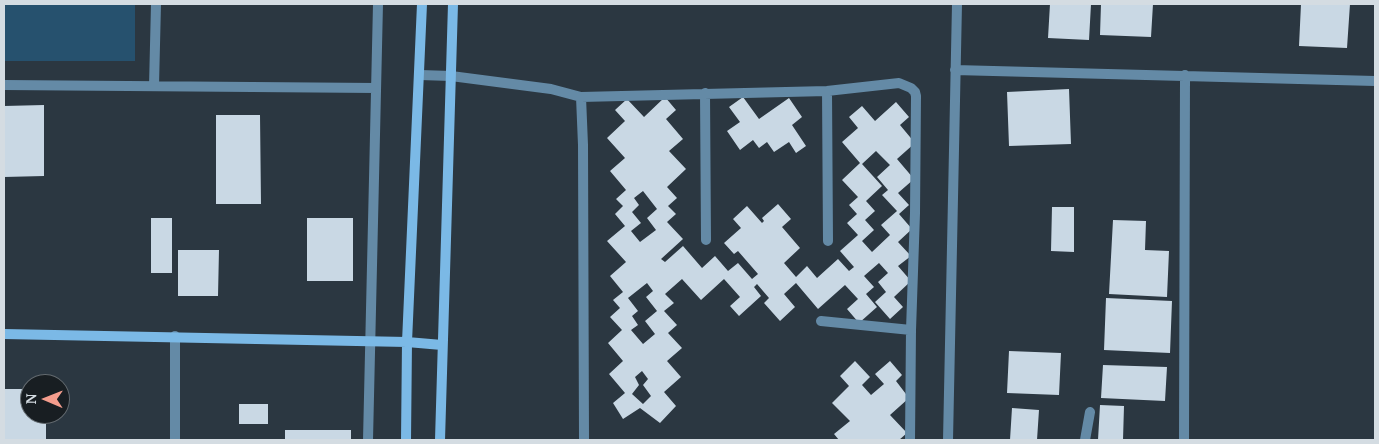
<!DOCTYPE html>
<style>
body{margin:0}
#map{position:relative;width:1379px;height:444px;overflow:hidden;background:#2b3741;font-family:"PT Serif",serif}
canvas{display:block}
.frame{position:absolute;inset:0;border:5px solid #d4dce2;pointer-events:none}
.north{position:absolute;left:20px;top:374px;width:50px;height:50px;box-sizing:border-box;background:#181e22;border:1px solid #636a6f;border-radius:50%;rotate:271deg;font-size:14px;font-weight:700;line-height:20px;text-align:center;color:#d4dce2}
.north::after{content:'';display:block;margin:auto;width:18px;height:22px;background:#f49d8d;clip-path:polygon(50% 0,100% 100%,50% 72%,0 100%)}
</style>
<div id="map">
<canvas width="1379" height="444"></canvas>
<div class="frame"></div>
<div class="north">N</div>
</div>
<script>
const ctx = document.querySelector('canvas').getContext('2d');
ctx.lineJoin = 'round';
function fill(path, color) {
  ctx.fillStyle = color;
  ctx.fill(path, 'evenodd');
}
function poly(rows) {
  const path = new Path2D();
  for (const r of rows) {
    path.moveTo(r[0], r[1]);
    for (let i = 2; i < r.length; i += 2) path.lineTo(r[i], r[i + 1]);
  }
  return path;
}
function strokePath(path, color, width, dash) {
  ctx.strokeStyle = color;
  ctx.lineWidth = width;
  ctx.lineCap = dash ? 'butt' : 'round';
  ctx.setLineDash(dash || []);
  ctx.stroke(path);
}
const green = poly([
 [4,4,135,4,135,61,4,61]
]);
const building = poly([
 [1050,4,1091,4,1089,40,1048,38],
 [1101,4,1153,4,1151,37,1100,35],
 [1301,4,1350,4,1347,48,1299,46],
 [1069,89,1071,144,1009,146,1007,92],
 [665,97,676,110,666,119,683,139,669,151,686,169,667,187,677,198,668,206,676,214,667,222,683,239,661,259,665,262,683,246,702,268,715,256,728,271,738,263,752,279,758,274,738,251,734,254,724,243,741,228,733,219,747,206,762,223,764,221,762,218,778,204,791,219,782,227,800,248,784,263,796,277,807,266,817,278,838,259,849,271,854,267,840,251,858,235,847,223,857,214,849,205,858,197,842,180,860,163,842,142,858,128,849,117,862,106,875,121,896,102,909,117,900,125,915,143,897,159,914,179,898,193,909,205,899,214,912,229,898,242,911,256,898,266,911,281,894,297,903,307,890,319,875,302,886,292,878,282,888,273,879,263,864,276,874,287,866,294,877,307,859,323,847,309,858,299,845,285,818,309,796,283,784,294,795,307,780,321,764,303,769,298,757,284,754,287,761,296,739,316,730,306,740,297,724,279,701,300,682,279,665,294,674,303,664,311,677,325,668,333,682,348,667,361,681,377,664,392,676,406,660,423,640,408,623,419,613,403,625,393,609,374,623,361,608,343,622,330,610,317,620,308,613,300,623,292,610,276,626,262,607,241,625,226,615,214,623,206,616,199,626,190,610,171,625,158,607,138,625,121,615,110,627,99,644,117],
 [876,151,890,165,877,177,888,190,882,195,897,211,881,225,890,235,872,252,862,241,874,230,865,220,875,211,866,201,882,186,862,164],
 [643,191,657,209,647,218,656,230,640,242,631,231,641,223,632,212,639,205,634,198],
 [647,283,653,291,646,297,657,311,645,321,655,334,643,344,631,330,638,325,632,316,638,311,628,298],
 [642,371,648,379,643,385,651,396,643,404,632,394,639,385,635,377],
 [743,97,759,119,789,98,802,117,792,125,806,146,796,153,789,142,774,152,767,142,759,148,753,140,740,150,727,131,740,122,729,107],
 [44,105,44,176,4,177,4,106],
 [216,115,260,115,261,204,216,204],
 [1052,207,1074,207,1074,252,1051,251],
 [151,218,172,218,172,273,151,273],
 [307,218,353,218,353,281,307,281],
 [1113,220,1146,221,1145,250,1169,251,1167,297,1109,294],
 [178,250,219,250,218,296,178,296],
 [1106,298,1172,301,1170,353,1104,350],
 [1009,351,1061,353,1059,395,1007,393],
 [855,361,870,377,862,385,871,395,884,384,875,374,890,361,902,375,896,381,909,398,890,415,907,433,899,440,839,440,834,434,850,421,832,403,849,386,840,376],
 [1103,365,1167,367,1165,401,1101,398],
 [5,389,30,389,30,414,46,414,46,440,5,440],
 [239,404,268,404,268,424,239,424],
 [1100,405,1124,406,1123,440,1098,440],
 [1012,408,1039,410,1037,440,1010,440],
 [285,430,351,430,351,440,285,440]
]);
const street = poly([
 [955,70,1375,81],
 [420,75,451,76,551,89,581,97,827,91,899,83,911,88,915,92,916,96,915,213,911,330,910,440],
 [4,85,376,88],
 [154,86,156,4],
 [827,91,828,241],
 [705,93,706,240],
 [581,97,583,145,584,440],
 [821,321,911,330],
 [175,440,175,336],
 [368,440,378,4],
 [948,440,957,4],
 [1085,440,1090,412],
 [1184,440,1185,75]
]);
const secondary = poly([
 [4,334,407,342,442,345],
 [406,440,407,342,422,4],
 [440,440,453,4]
]);
fill(green, '#26516e');
fill(building, '#c9d8e4');
strokePath(street, '#648aa6', 10);
strokePath(secondary, '#7bb9e6', 10);
</script>
